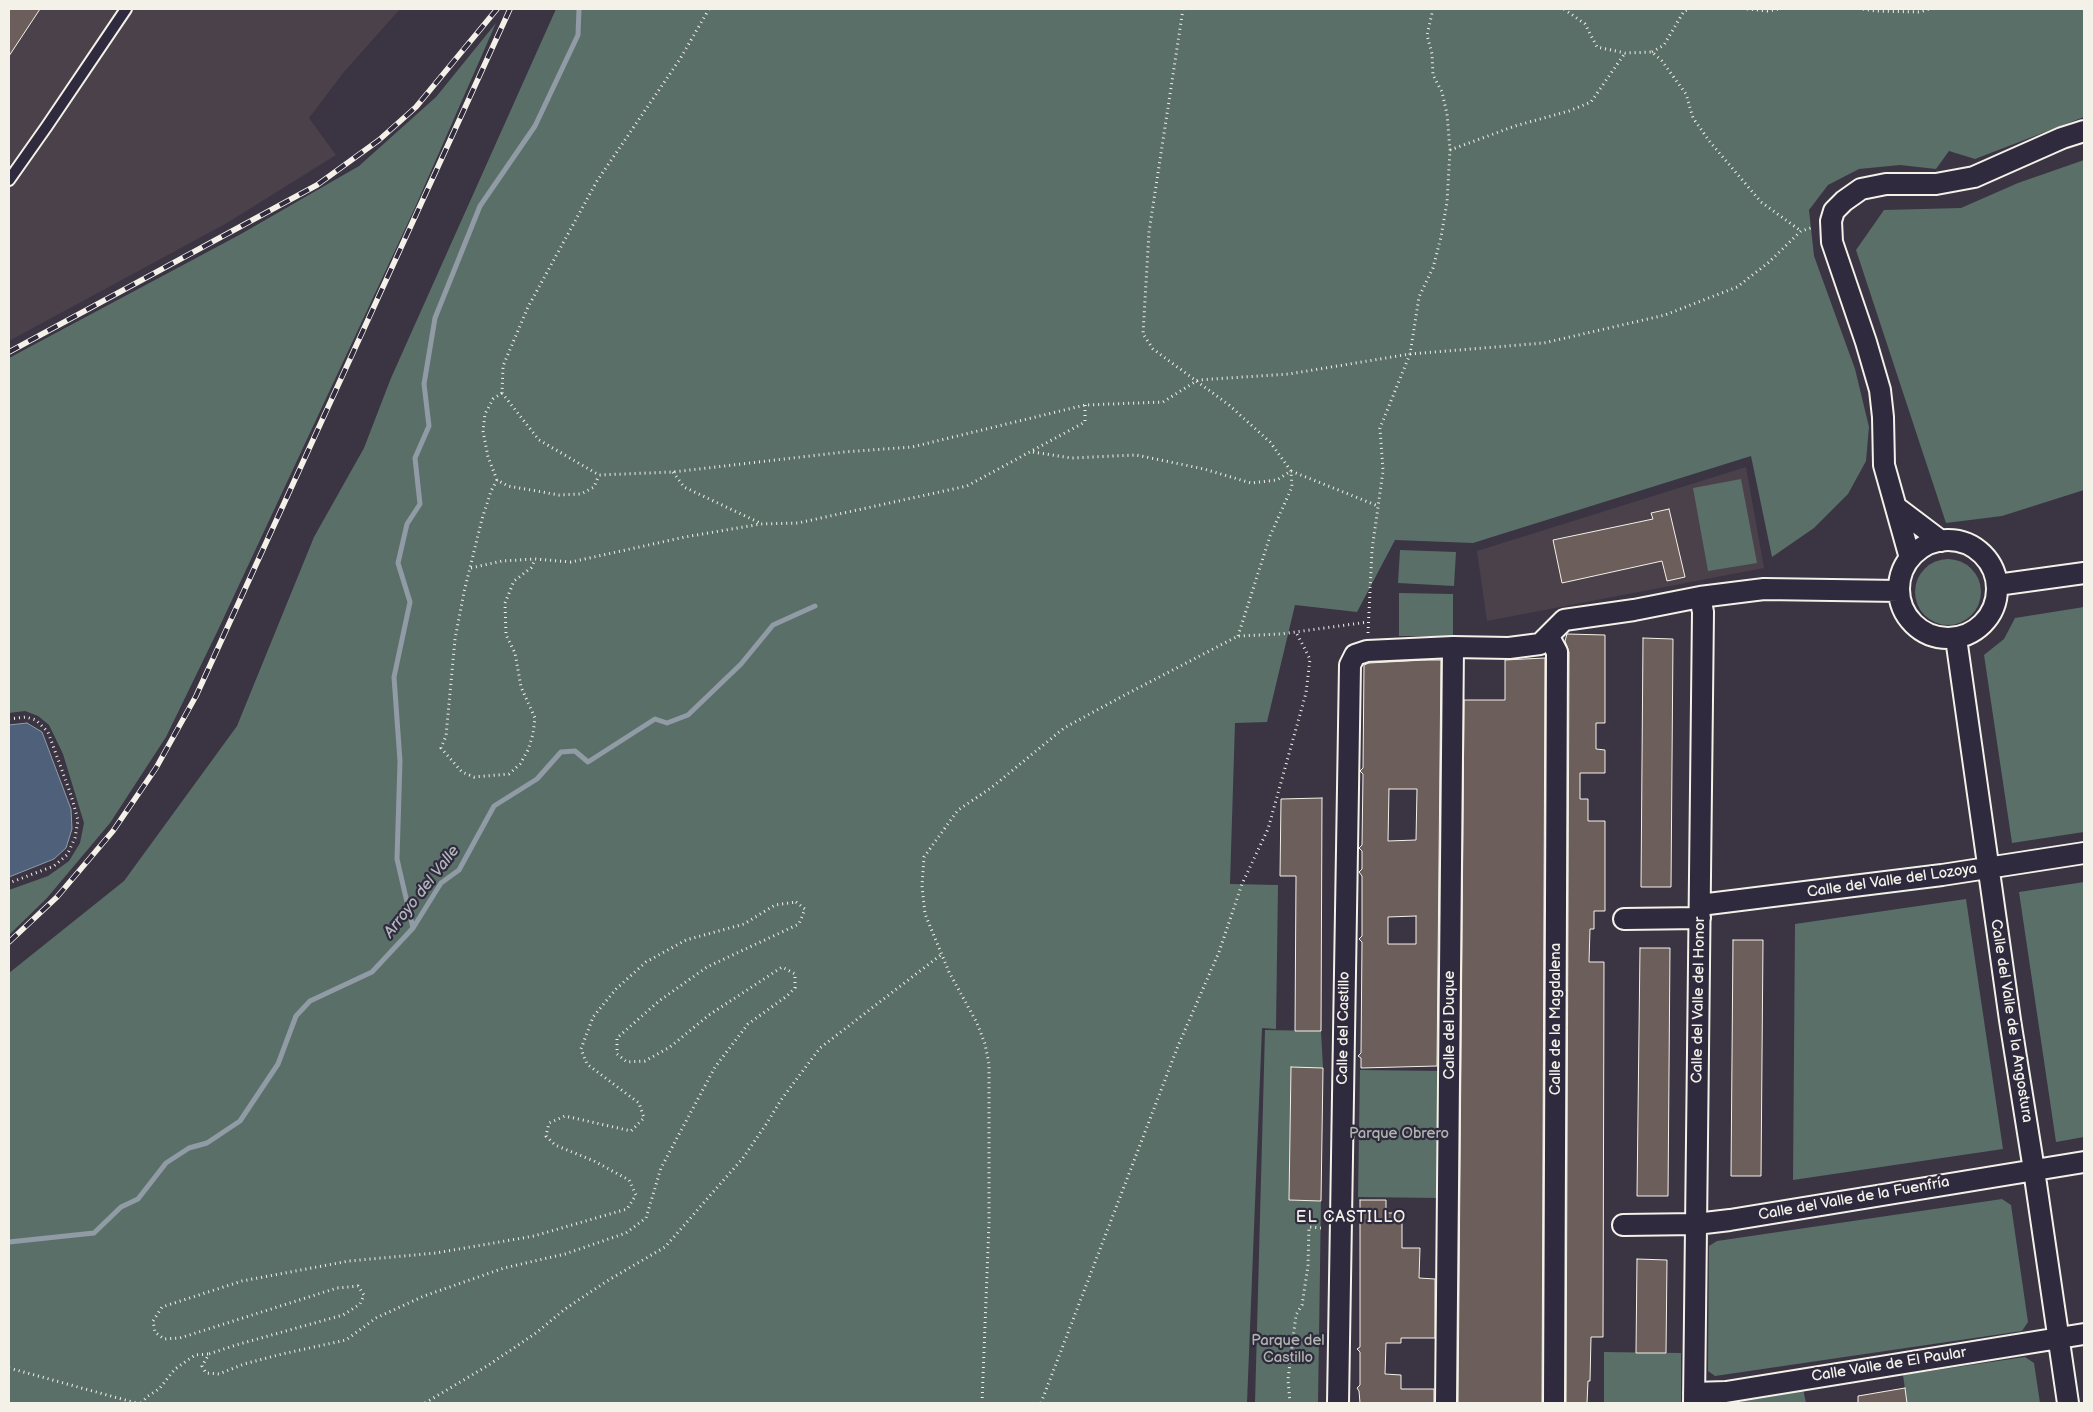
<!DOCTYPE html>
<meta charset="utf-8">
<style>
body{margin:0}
#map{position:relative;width:2093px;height:1412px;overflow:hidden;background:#3b3443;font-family:"Balsamiq Sans",sans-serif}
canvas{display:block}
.frame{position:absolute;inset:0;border:10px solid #f4f1e8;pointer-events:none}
</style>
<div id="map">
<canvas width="2093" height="1412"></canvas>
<div class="frame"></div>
</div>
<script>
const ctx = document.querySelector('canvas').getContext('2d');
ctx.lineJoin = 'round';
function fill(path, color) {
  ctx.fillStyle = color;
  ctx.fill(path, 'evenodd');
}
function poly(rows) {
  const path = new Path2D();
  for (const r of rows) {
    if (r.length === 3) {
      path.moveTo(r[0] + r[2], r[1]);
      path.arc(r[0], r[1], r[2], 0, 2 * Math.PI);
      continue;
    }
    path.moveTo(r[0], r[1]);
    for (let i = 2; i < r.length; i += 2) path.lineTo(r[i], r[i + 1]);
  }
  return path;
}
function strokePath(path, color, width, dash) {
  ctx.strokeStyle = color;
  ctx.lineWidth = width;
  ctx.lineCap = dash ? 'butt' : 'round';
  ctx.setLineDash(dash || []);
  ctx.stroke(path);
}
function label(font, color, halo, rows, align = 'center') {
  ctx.font = font + ' "Balsamiq Sans",sans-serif';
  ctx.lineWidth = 4.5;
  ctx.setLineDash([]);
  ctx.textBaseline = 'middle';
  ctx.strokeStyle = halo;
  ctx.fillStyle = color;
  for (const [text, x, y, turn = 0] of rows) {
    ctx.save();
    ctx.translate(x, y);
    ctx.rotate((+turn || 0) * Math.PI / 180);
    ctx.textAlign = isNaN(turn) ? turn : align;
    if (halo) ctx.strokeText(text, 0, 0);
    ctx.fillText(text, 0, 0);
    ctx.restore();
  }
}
const built = poly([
 [9,9,400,9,344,72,309,118,336,155,227,223,9,341],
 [1746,467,1764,568,1487,621,1477,551]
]);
const green = poly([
 [556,9,2084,9,2084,117,1975,159,1949,151,1936,169,1900,165,1859,169,1828,185,1809,210,1814,256,1855,369,1869,427,1866,461,1848,494,1814,528,1772,557,1751,456,1473,543,1395,540,1357,612,1295,605,1267,722,1235,723,1230,884,1278,885,1276,1029,1262,1028,1247,1403,9,1403,9,973,124,881,237,726,314,537,364,448,391,378],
 [496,23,413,212,218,630,166,737,110,823,47,898,9,935,9,890,48,876,69,861,80,843,84,823,63,754,49,725,38,716,25,711,9,713,9,358,241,234,359,166,436,97],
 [2084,160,2084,490,2002,516,1946,523,1856,250,1884,210,1961,208,2018,183],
 [1741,479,1757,563,1708,571,1693,488],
 [1400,550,1456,552,1454,586,1398,583],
 [1948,592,33],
 [1399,593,1453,594,1453,636,1399,636],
 [2084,607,2084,832,2012,843,1984,655,2004,639,2015,618],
 [2084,882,2084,1137,2056,1142,2019,892],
 [1966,899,2003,1149,1793,1180,1795,924],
 [1265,1030,1321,1031,1323,1068,1291,1068,1289,1200,1321,1201,1318,1403,1255,1403],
 [1360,1070,1440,1071,1439,1198,1358,1197],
 [2002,1199,2011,1205,2028,1322,2022,1331,1715,1376,1708,1371,1709,1246,1717,1241],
 [1604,1352,1681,1353,1681,1403,1604,1403],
 [2025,1357,2034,1363,2040,1403,1907,1403,1903,1375],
 [1803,1389,1806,1403,1714,1403,1715,1402]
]);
const water = poly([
 [27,723,42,732,71,809,72,829,66,848,54,859,9,877,9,725,27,723]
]);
const stream = poly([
 [413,928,397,859,400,761,394,677,410,602,398,563,407,524,420,504,415,458,429,426,424,384,435,318,480,206,535,126,578,35,579,9],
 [9,1242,94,1233,121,1207,138,1199,166,1163,189,1148,207,1143,240,1121,278,1064,296,1016,310,1001,372,972,413,928,441,883,459,870,494,806,537,779,561,752,575,751,588,762,655,719,667,723,688,715,741,664,773,625,815,606]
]);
const building = poly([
 [9,9,40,9,9,56,9,9],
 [1669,509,1685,577,1667,581,1662,561,1562,583,1553,540,1653,519,1651,513,1669,509],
 [1567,634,1605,635,1605,723,1596,723,1596,749,1605,750,1605,773,1580,773,1580,799,1588,799,1588,821,1605,821,1605,911,1594,911,1594,929,1590,929,1589,962,1604,962,1603,1337,1591,1337,1590,1381,1588,1381,1587,1403,1566,1403,1569,652,1565,641,1567,634],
 [1643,638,1673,639,1671,887,1641,887,1643,638],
 [1545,658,1542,1403,1458,1403,1464,700,1505,700,1505,660,1545,658],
 [1425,660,1441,660,1437,1066,1361,1068,1361,1058,1358,1056,1361,1053,1362,942,1359,939,1362,936,1362,876,1359,872,1362,869,1362,851,1359,848,1362,845,1363,774,1360,771,1363,768,1364,665,1369,663,1425,660],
 [1389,789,1417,789,1416,840,1388,841,1389,789],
 [1416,916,1416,944,1388,944,1388,917,1416,916],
 [1322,798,1321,1031,1295,1031,1296,876,1280,876,1281,799,1322,798],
 [1733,940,1763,940,1761,1176,1731,1176,1733,940],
 [1640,948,1670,948,1668,1196,1637,1196,1640,948],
 [1291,1067,1323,1068,1321,1201,1289,1200,1291,1067],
 [1360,1200,1386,1200,1386,1213,1402,1213,1402,1248,1420,1248,1419,1278,1435,1279,1435,1338,1401,1338,1401,1343,1386,1343,1385,1374,1401,1375,1401,1389,1434,1389,1434,1403,1360,1403,1359,1391,1357,1388,1360,1385,1360,1352,1357,1349,1360,1347,1360,1200],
 [1637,1259,1667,1260,1666,1353,1636,1353,1637,1259],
 [1905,1388,1907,1403,1858,1403,1858,1396,1905,1388]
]);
const path = poly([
 [709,9,680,59,597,181,528,307,503,366,502,393,539,440,599,475,673,472,844,452,912,447,1085,405,1163,402,1198,380,1289,374,1410,354,1544,343,1665,315,1737,287,1768,263,1801,231,1814,227],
 [1183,9,1149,232,1143,334,1153,349,1229,405,1270,442,1291,471,1292,487,1270,536,1238,636],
 [1564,9,1585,24,1597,47,1625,53,1652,52,1662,61,1686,94,1693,118,1710,142,1761,202,1801,231],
 [1747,9,1767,11,1779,9],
 [1863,9,1876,11,1920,12,1929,9],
 [1652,52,1664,45,1684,11,1690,9],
 [1450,150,1515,126,1569,111,1591,102,1625,53],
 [502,393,493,399,485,414,483,431,488,457,497,480,508,486,559,495,581,494,594,487,599,475],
 [1033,452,1071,458,1136,455,1204,469,1251,483,1277,480,1291,471,1378,506],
 [673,472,684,487,760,523],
 [497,480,491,491,482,519,464,592,455,639,446,736,441,748,462,772,474,777,509,774,520,764,528,750,533,734,535,718,521,687,515,653,506,635,505,603,514,581,531,568,535,560],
 [471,568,502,561,535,559,571,562,685,537,761,524,798,523,967,486,1085,422,1085,405],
 [1368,633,1372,550,1383,471,1380,428,1410,354,1419,297,1433,268,1441,237,1447,202,1450,150,1447,114,1442,92,1433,75,1432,54,1427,35,1433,9],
 [9,719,26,717,36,720,48,732,71,795,78,820,75,838,67,855,54,866,9,883],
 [796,902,805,909,799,924,707,967,659,1001,617,1038,617,1054,627,1062,645,1061,670,1047,709,1015,782,967,795,974,795,988,787,996,748,1024,715,1067,661,1168,646,1218,626,1233,565,1254,504,1268,424,1296,376,1318,346,1340,282,1354,244,1364,219,1374,206,1373,202,1366,209,1354,236,1345,343,1315,360,1304,364,1295,358,1286,337,1288,180,1338,164,1339,155,1332,153,1321,162,1307,242,1281,349,1261,436,1253,534,1236,627,1209,636,1195,629,1180,594,1161,555,1145,546,1136,549,1123,565,1116,631,1131,644,1118,639,1103,587,1064,581,1049,593,1017,616,989,646,962,686,940,744,924,775,905,796,902],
 [9,1368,136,1403],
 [141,1403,148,1396,159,1389,175,1369,195,1355,208,1354],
 [425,1403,487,1366,536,1333,565,1309,607,1281,665,1247,743,1158,767,1123,781,1100,820,1048,942,954],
 [982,1403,989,1223,989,1064,985,1044,977,1023,949,972,925,914,922,886,924,857,958,810,991,788,1064,728,1121,697,1238,636,1281,634,1368,622],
 [1041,1403,1178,1046,1219,952,1242,884,1268,829,1306,693,1310,659,1296,632],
 [1290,1403,1288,1379,1296,1315,1302,1305,1308,1266,1309,1227,1321,1228]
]);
const lane = poly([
 [9,180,47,126,126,9]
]);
const street = poly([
 [1896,507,1941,541],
 [1948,589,49],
 [1910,558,1884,465,1883,417,1880,390,1866,342,1832,242,1831,221,1834,211,1844,201,1861,189,1886,184,1936,184,1974,177,2062,138,2084,131],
 [1997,585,2084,573],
 [1549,637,1557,652,1554,1403],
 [1956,638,2010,1020,2034,1170,2068,1403],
 [1700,905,1942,875,2084,853],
 [1624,919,1700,918],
 [1623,1225,1696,1224,1730,1220,2084,1162],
 [1694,1393,1726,1392,2084,1334],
 [1338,1403,1350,665,1355,655,1367,651,1453,647,1509,648,1540,644,1564,620,1634,610,1700,597,1764,589,1899,591],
 [1446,1403,1453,647],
 [1694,1403,1703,612,1700,597]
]);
const rail = poly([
 [9,352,317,185,379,140,416,107,497,9],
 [9,942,57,897,113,831,156,768,196,696,510,9]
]);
const streetNames = [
 ["Calle del Valle del Lozoya",1892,881,-8],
 ["Calle del Valle del Honor",1699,1000,-89],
 ["Calle de la Magdalena",1556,1019,-90],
 ["Calle del Valle de la Angostura",2011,1021,81],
 ["Calle del Duque",1450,1025,-90],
 ["Calle del Castillo",1344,1028,-89],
 ["Calle del Valle de la Fuenfría",1854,1199,-10],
 ["Calle Valle de El Paular",1889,1365,-9]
];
const parkNames = [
 ["Parque Obrero",1399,1134],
 ["Parque del",1288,1341],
 ["Castillo",1288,1358]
];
const waterNames = [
 ["Arroyo del Valle",422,892,-52]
];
const neighbourhoodNames = [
 ["EL CASTILLO",1351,1218]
];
fill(built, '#4a414a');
fill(green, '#5a6f68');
fill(water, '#4f617a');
strokePath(water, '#919ba6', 1);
strokePath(stream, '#919ba6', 5);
fill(building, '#6c5e5a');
strokePath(building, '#f4f1e8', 1);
strokePath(lane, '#f4f1e8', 14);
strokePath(street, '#f4f1e8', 24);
strokePath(path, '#f4f1e8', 3, [1, 4]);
strokePath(lane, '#2f2a3d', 10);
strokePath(street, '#2f2a3d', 20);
strokePath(rail, '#f4f1e8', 5.5);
strokePath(rail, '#2f2a3d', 4, [11]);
label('15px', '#f4f1e8', '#2f2a3d', streetNames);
label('15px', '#afb6ae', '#2f2a3d', parkNames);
label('italic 16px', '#b2b7bc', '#2f2a3d', waterNames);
ctx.letterSpacing = '1px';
label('16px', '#f4f1e8', '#2f2a3d', neighbourhoodNames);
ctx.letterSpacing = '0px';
</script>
